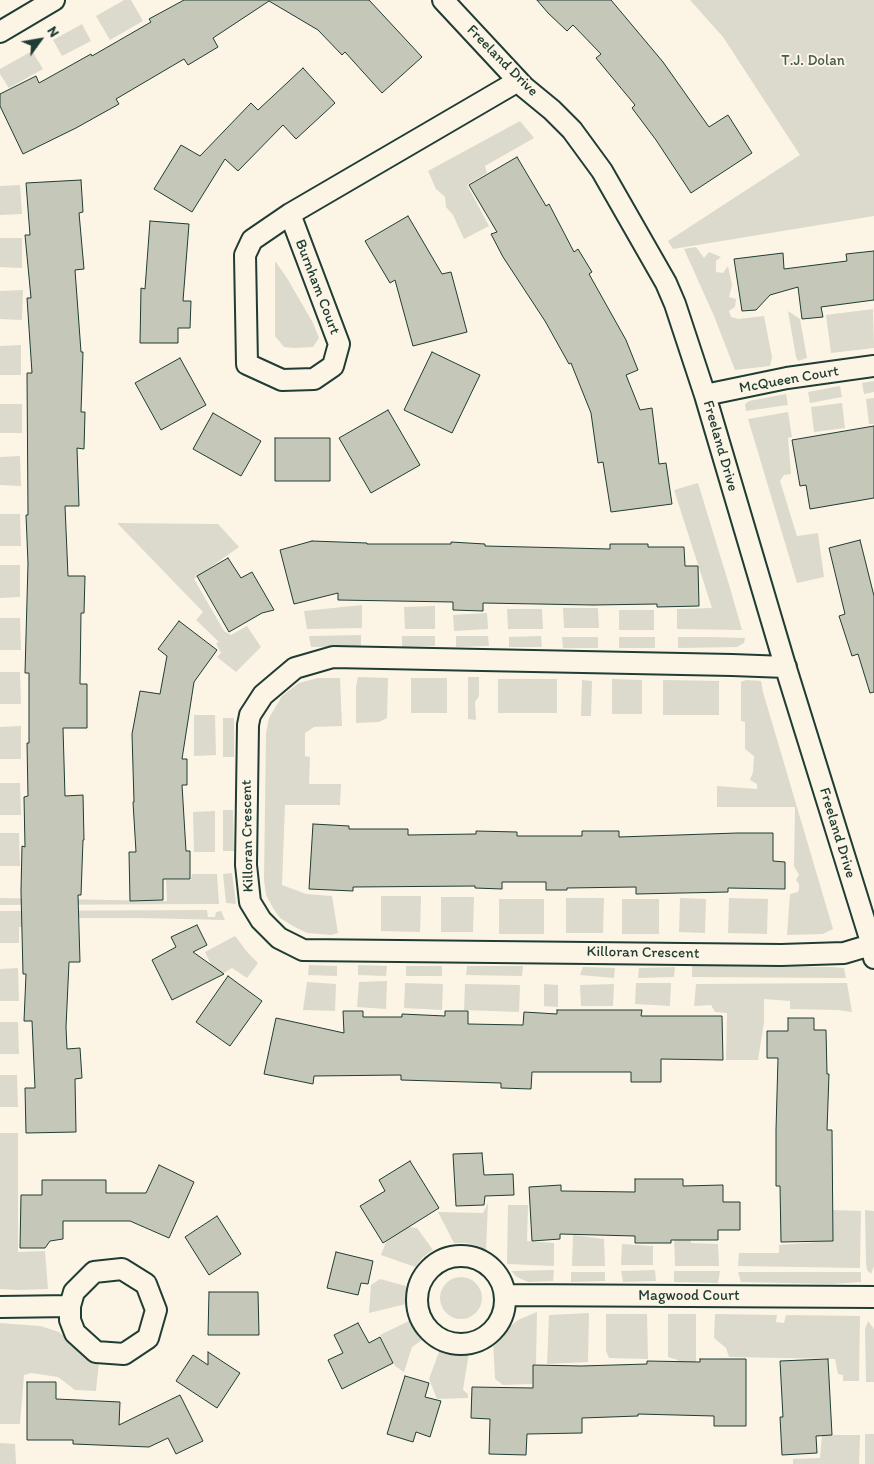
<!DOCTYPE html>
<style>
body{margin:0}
#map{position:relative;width:874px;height:1464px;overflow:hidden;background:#fcf5e5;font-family:Itim,sans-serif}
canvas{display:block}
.north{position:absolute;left:15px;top:15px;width:50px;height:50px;-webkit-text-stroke:4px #fcf5e5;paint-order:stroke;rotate:58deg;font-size:14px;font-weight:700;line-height:20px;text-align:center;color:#1f3d34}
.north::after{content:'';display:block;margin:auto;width:18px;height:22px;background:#1f3d34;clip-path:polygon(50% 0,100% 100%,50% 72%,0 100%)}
</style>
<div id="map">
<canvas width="874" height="1464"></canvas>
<div class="north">N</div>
</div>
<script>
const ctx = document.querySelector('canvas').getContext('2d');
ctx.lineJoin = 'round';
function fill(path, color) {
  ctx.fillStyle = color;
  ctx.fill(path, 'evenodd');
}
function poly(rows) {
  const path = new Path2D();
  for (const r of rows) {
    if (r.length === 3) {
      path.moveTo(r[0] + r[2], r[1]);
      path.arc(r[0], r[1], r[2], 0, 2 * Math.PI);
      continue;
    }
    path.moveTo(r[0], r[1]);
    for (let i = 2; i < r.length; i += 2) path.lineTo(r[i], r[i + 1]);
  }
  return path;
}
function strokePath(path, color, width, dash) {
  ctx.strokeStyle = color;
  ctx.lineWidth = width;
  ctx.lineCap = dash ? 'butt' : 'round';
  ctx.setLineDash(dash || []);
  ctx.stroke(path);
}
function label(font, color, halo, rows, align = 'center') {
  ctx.font = font + ' Itim,sans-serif';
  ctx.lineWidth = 4;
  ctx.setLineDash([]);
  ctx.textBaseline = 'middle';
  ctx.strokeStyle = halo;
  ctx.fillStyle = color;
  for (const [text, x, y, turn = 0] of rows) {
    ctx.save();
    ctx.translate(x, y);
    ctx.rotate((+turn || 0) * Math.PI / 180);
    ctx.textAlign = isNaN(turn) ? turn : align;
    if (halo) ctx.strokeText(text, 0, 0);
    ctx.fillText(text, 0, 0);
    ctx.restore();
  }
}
const green = poly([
 [124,0,131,0,143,21,110,40,96,16],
 [690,0,874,0,874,216,673,249,668,241,800,155,723,37],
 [82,24,91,41,62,56,53,40],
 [32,51,43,69,9,88,0,74,0,69],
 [520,121,534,138,485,166,487,173,467,185,489,226,464,239,453,215,446,207,445,197,436,189,428,171],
 [20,185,22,214,0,215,0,186],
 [0,238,22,238,22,268,0,267],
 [696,247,704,258,709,252,721,257,716,261,716,272,723,273,728,266,732,285,729,297,736,299,735,307,729,311,731,317,738,319,764,316,772,357,770,366,735,370,714,316,684,249],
 [275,261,287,278,313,323,319,338,313,347,294,348,284,347,275,336],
 [23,290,22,320,0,319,0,291],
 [873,309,874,348,831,353,826,315],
 [788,311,800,319,807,358,798,361,796,357],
 [21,345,21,375,0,375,0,346],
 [874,381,874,392,864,394,862,383],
 [840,386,842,397,810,403,808,392],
 [786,394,788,405,746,411,745,404,749,401],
 [874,398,874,424,869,424,866,399],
 [842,403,845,428,814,432,811,407],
 [0,404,22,404,22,433,0,433],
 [788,412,792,437,788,438,791,474,784,475,780,481,797,536,818,533,824,577,797,583,748,419],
 [20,456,21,486,0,485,0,457],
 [698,483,730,588,742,630,677,629,677,609,712,608,674,490],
 [0,514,20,514,21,546,0,546],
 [117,523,218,524,239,547,194,579,224,631,231,635,247,626,261,647,236,672,217,657,221,653,216,643,219,642,196,620,203,612],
 [0,565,20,565,20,597,0,598],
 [362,605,362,628,307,629,304,611],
 [435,606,435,629,405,629,404,607],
 [563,608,598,608,599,628,564,628],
 [507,609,542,609,543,629,508,629],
 [619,610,654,610,654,630,619,630],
 [487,613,488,629,454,631,453,615],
 [0,618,20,618,21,650,0,650],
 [361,635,361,646,311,647,309,636],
 [402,636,435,636,435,646,402,647],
 [456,636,488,636,489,646,456,647],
 [541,636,542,647,509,647,509,637],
 [562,637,598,637,598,648,563,648],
 [619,637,655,637,655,648,619,648],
 [678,637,713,637,745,638,744,643,737,647,678,648],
 [0,672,20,672,21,704,0,704],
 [358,677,388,678,387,718,379,722,356,723,356,686],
 [468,677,479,677,479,696,475,702,476,720,468,719],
 [318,678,340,678,342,726,314,727,305,733,305,756,310,757,309,784,341,784,340,805,285,805,282,885,306,894,332,896,338,933,331,935,307,933,293,926,280,918,273,908,266,895,264,880,266,733,269,718,282,696,299,683],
 [411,678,447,678,447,713,411,713],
 [498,679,557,679,557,713,498,713],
 [612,679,642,680,642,714,612,714],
 [582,680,592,681,591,716,581,716],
 [663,680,719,681,719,715,663,715],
 [746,680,761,681,763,692,833,929,823,934,787,935,790,894,798,892,799,889,799,884,796,880,799,875,794,866,795,807,717,807,717,786,757,789,757,784,750,780,753,772,754,756,745,749,745,722,741,721,741,682],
 [194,715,215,715,216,755,194,756],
 [223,718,234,718,234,757,223,757],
 [21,726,21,759,0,759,0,727],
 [0,783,20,783,21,815,0,815],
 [223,810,233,810,234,851,223,851],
 [215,811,215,852,194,852,193,812],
 [0,833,19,833,20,866,0,866],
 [232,873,236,904,226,903,223,874],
 [192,874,217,874,219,904,0,905,0,898,167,901,166,880,191,880],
 [381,896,421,896,420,932,381,931],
 [441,897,474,897,473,932,441,932],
 [566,898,604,898,603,933,566,933],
 [680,898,706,899,705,933,679,932],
 [729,898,768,899,767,934,728,933],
 [499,899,544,899,544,934,499,934],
 [622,899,659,899,659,934,622,934],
 [207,910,208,917,215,917,216,912,221,911,225,920,141,918,55,918,54,926,19,927,19,943,0,943,0,911],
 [235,936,248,953,258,963,247,978,232,968,217,977,205,952],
 [309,965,337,966,337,976,308,975],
 [358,965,387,966,386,976,358,975],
 [406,966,442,966,442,976,406,976],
 [467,966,523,966,522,976,466,975],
 [692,966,831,967,844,968,846,978,692,977],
 [583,967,615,968,614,978,580,975],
 [675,967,674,977,638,978,639,968],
 [18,968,19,1001,0,1001,0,969],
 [387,981,386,1009,357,1007,359,982],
 [307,982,336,984,335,1011,303,1010],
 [405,983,443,984,442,1010,404,1008],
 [636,983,671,983,670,1006,635,1004],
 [847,983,852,1012,838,1010,790,1009,790,1001,764,999,764,1022,758,1060,726,1060,727,1013,715,1012,711,1005,694,1006,696,984],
 [465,984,520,985,519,1012,464,1010],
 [544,984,558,985,558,1007,544,1006],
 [614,984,613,1006,581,1006,580,985],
 [0,1022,18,1022,19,1054,0,1054],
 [0,1075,17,1075,18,1107,0,1107],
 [0,1133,18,1133,18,1252,45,1251,48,1289,18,1290,0,1289],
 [488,1203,486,1251,478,1246,466,1243,454,1243,438,1212,483,1213],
 [508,1205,528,1205,527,1241,554,1243,554,1266,507,1264],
 [832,1210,861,1211,860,1268,738,1266,739,1253,779,1253,779,1245,833,1241],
 [865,1210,874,1211,874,1266,871,1274,867,1270,866,1263],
 [408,1227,417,1228,433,1250,423,1257,415,1267,381,1255,386,1242],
 [573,1235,604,1239,605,1266,572,1266],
 [674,1235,690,1235,691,1243,718,1244,719,1266,675,1266],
 [622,1244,653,1246,653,1265,621,1265],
 [554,1270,553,1281,528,1282,517,1277,511,1271],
 [655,1270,656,1281,623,1282,621,1271],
 [674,1271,720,1271,718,1283,674,1282],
 [571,1272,605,1272,605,1281,571,1282],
 [738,1272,861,1272,861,1282,831,1284,741,1282],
 [461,1298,21],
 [380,1279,406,1286,406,1304,369,1313,371,1285],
 [537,1312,536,1364,533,1365,532,1384,503,1385,495,1379,493,1340,518,1320],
 [589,1313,588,1362,547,1364,549,1315],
 [606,1314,647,1314,648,1359,609,1358,606,1351],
 [668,1314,696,1314,696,1375,676,1373,678,1360,668,1357],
 [715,1314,777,1315,776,1322,784,1323,786,1315,860,1316,859,1381,843,1381,843,1375,838,1374,835,1359,729,1357,726,1348,714,1338],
 [411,1320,422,1340,412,1347,404,1372,395,1366,380,1335],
 [868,1321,874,1329,874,1382,866,1382,865,1329],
 [0,1323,40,1326,59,1332,79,1350,99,1361,96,1391,75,1390,58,1377,31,1373,24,1375,20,1424,0,1424],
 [440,1349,460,1353,469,1352,463,1390,468,1394,468,1398,437,1399,429,1379],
 [865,1434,874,1434,874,1464,865,1464],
 [822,1435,860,1435,859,1464,793,1464,793,1459,820,1458],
 [0,1443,15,1444,16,1464,0,1464]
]);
const building = poly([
 [184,0,369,0,422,57,382,93,345,52,342,55,318,30,269,1,213,38,218,47,188,65,184,59,116,99,119,104,76,128,23,154,0,106,0,94,36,76,39,83,91,54,92,56,151,22,149,19,184,0],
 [537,0,611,0,663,62,709,127,728,115,752,153,691,193,656,140,632,108,635,105,596,58,601,54,573,25,567,31,548,13,537,0],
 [303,68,335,103,296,139,283,125,238,171,225,159,192,212,154,189,181,145,200,156,251,103,258,110,303,68],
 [517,157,546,206,549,204,574,252,578,249,592,272,589,274,626,340,638,370,626,375,640,410,652,408,659,464,666,463,672,504,611,512,603,462,598,463,591,413,571,363,569,364,545,321,503,257,491,234,497,232,469,185,517,157],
 [81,180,83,212,79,213,84,269,75,270,81,352,83,352,81,412,85,412,84,449,77,448,79,506,65,506,68,576,85,576,84,613,81,613,80,684,87,684,87,728,63,728,65,796,83,795,84,840,83,840,81,895,78,895,80,962,69,962,66,1027,67,1049,80,1048,82,1078,75,1079,76,1132,26,1133,25,1088,35,1088,32,1021,24,1021,26,974,23,974,21,891,22,846,25,847,24,797,28,796,27,743,29,743,29,673,25,673,28,563,26,515,28,515,27,373,32,373,27,298,31,298,25,235,30,235,26,183,81,180],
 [408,216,442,274,451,272,467,332,413,346,395,280,390,283,365,241,408,216],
 [150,221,189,224,183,301,191,301,190,328,178,328,178,343,140,343,141,288,145,289,150,221],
 [874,251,874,300,821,307,823,317,802,319,798,287,770,295,756,310,742,311,734,259,783,253,784,269,847,261,846,254,874,251],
 [432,352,480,375,452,433,404,410,432,352],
 [180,358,206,405,161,430,135,383,180,358],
 [388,410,420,465,371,493,339,438,388,410],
 [213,413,261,441,241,476,193,449,213,413],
 [874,426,874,498,810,509,806,485,800,486,792,440,874,426],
 [275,438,330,438,330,481,275,481,275,438],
 [860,540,874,596,874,692,870,693,858,654,852,656,839,616,845,614,829,548,860,540],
 [312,541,367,543,367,544,451,544,451,542,485,544,485,546,610,549,610,544,648,544,648,547,684,547,685,566,698,566,699,606,657,607,657,604,593,605,483,603,483,611,453,610,453,602,338,600,338,593,294,604,280,550,312,541],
 [228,558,241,578,252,572,274,610,262,613,229,632,197,576,228,558],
 [179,621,217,650,194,682,182,759,187,759,187,785,182,785,186,851,190,851,190,879,163,879,163,900,130,901,129,852,136,852,133,802,134,802,132,734,140,691,160,694,167,656,158,649,179,621],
 [313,824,349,826,349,829,408,829,408,835,476,834,476,831,517,832,517,836,582,836,582,831,619,831,619,837,737,833,773,833,773,861,785,862,785,889,728,888,728,892,636,894,636,887,567,888,567,890,546,890,546,882,502,882,502,889,475,888,475,886,353,887,353,891,309,889,313,824],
 [197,925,207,945,193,952,224,974,172,1000,152,960,176,947,171,937,197,925],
 [228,976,262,1001,230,1046,196,1022,228,976],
 [557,1010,642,1010,641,1016,722,1016,723,1060,661,1059,661,1082,631,1082,631,1072,532,1072,531,1089,501,1088,501,1083,401,1080,401,1075,314,1076,313,1084,264,1074,276,1018,344,1033,343,1011,363,1011,363,1017,402,1017,402,1014,445,1016,445,1011,468,1011,468,1024,523,1025,524,1012,557,1014,557,1010],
 [788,1018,814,1018,814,1030,826,1030,827,1074,829,1074,827,1130,832,1130,833,1241,781,1242,780,1186,776,1186,776,1130,778,1058,767,1058,767,1031,788,1031,788,1018],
 [482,1153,484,1175,513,1174,514,1195,485,1196,484,1205,456,1206,453,1154,482,1153],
 [410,1161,439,1208,383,1243,360,1206,385,1191,379,1180,410,1161],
 [159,1165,194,1182,169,1238,130,1221,63,1221,63,1239,50,1241,45,1248,20,1248,21,1195,42,1195,42,1180,106,1180,106,1193,146,1193,159,1165],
 [635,1179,683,1179,683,1186,723,1185,723,1202,740,1202,740,1230,718,1230,718,1240,671,1240,671,1243,635,1243,635,1236,560,1234,560,1239,532,1241,529,1187,561,1185,561,1191,635,1192,635,1179],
 [217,1216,241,1254,209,1275,185,1237,217,1216],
 [336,1252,373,1261,368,1284,361,1283,358,1295,327,1288,336,1252],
 [209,1292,258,1292,259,1335,208,1335,209,1292],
 [358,1323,369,1343,380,1337,393,1363,342,1389,328,1360,343,1353,334,1335,358,1323],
 [208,1352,240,1373,217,1408,176,1381,193,1355,208,1365,208,1352],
 [700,1359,746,1359,746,1426,714,1426,714,1416,638,1414,638,1416,582,1418,582,1433,527,1434,526,1455,489,1454,490,1419,471,1418,472,1387,533,1388,533,1365,581,1366,647,1364,647,1361,700,1362,700,1359],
 [828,1359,832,1435,816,1436,817,1453,782,1455,780,1417,783,1417,780,1361,828,1359],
 [405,1376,429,1383,425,1397,441,1401,430,1437,416,1432,413,1442,387,1434,405,1376],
 [27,1382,56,1382,56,1399,120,1402,119,1425,180,1395,203,1441,176,1454,168,1438,149,1447,73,1444,73,1440,27,1440,27,1382]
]);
const minor = poly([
 [443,0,524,87,552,110,572,130,602,171,666,283,675,304,705,395,784,662,872,945,874,958],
 [0,32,54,0],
 [290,214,339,344,333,366,314,379,282,380,247,364,245,255,252,240,290,214,518,81],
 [705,395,787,378,874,366],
 [786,667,732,665,333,657,295,668,263,695,250,715,248,725,246,865,250,902,261,920,279,938,303,950,781,955,844,953,874,944],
 [461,1300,44],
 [122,1269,146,1284,156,1310,148,1338,124,1354,96,1352,75,1333,70,1320,70,1306,74,1292,94,1272,122,1269],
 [505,1295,874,1297],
 [0,1307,70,1306]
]);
const streetNames = [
 ["Freeland Drive",502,61,45],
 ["Burnham Court",317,287,69],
 ["McQueen Court",789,380,-10],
 ["Freeland Drive",720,446,74],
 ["Freeland Drive",837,833,73],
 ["Killoran Crescent",248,836,-91],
 ["Killoran Crescent",643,953,1],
 ["Magwood Court",689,1296]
];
const parkNames = [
 ["T.J. Dolan",813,61]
];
fill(green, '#dcdacc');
fill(building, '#c5c7b9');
strokePath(building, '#1f3d34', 1);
strokePath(minor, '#1f3d34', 24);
strokePath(minor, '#fcf5e5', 20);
label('15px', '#1f3d34', '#fcf5e5', streetNames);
label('15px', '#455c52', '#fcf5e5', parkNames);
</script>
